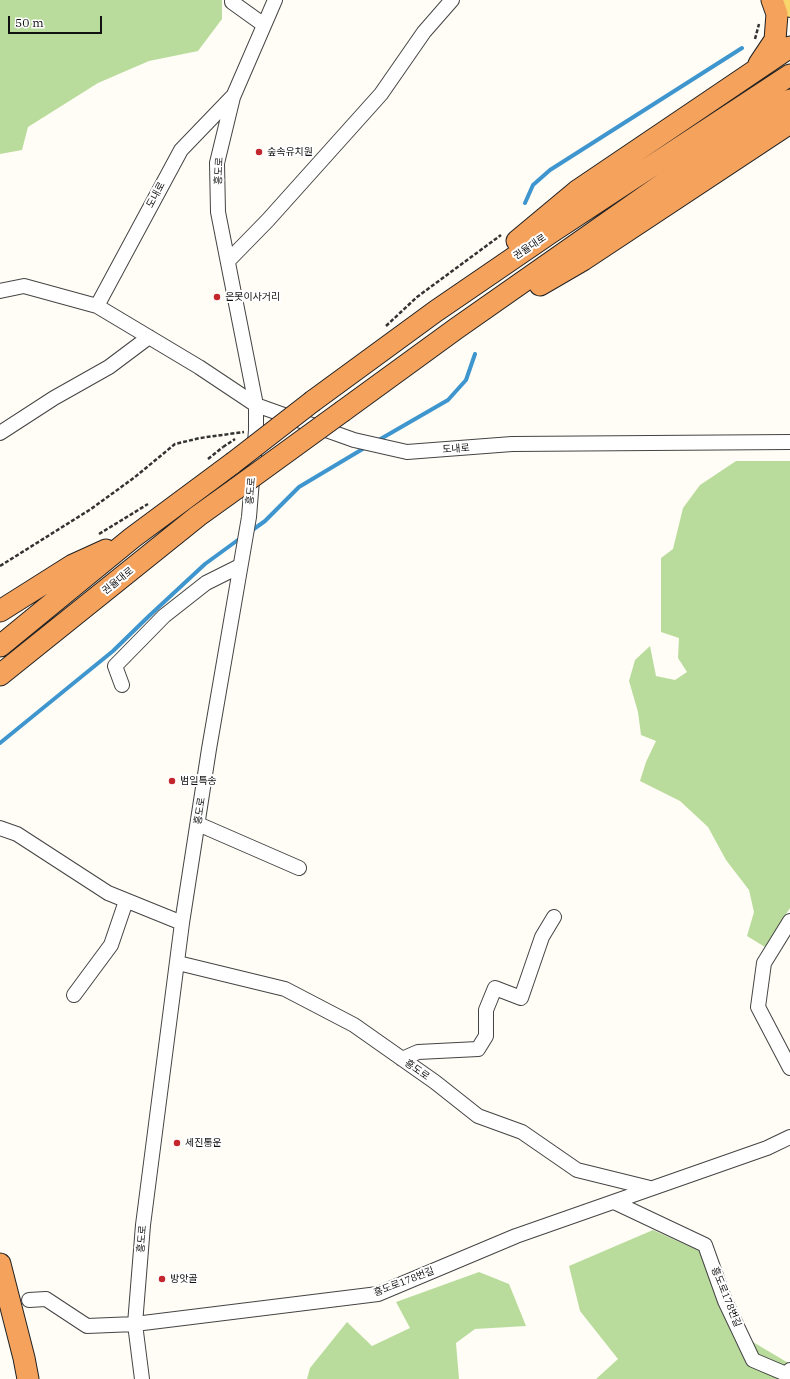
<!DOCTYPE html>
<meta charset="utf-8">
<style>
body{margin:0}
#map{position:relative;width:790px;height:1379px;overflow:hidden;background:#fffdf5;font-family:"IBM Plex Serif",serif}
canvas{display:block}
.scale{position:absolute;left:8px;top:16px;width:94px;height:18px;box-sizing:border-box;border:2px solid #111;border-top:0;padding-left:5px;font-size:12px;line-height:14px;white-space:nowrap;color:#111;-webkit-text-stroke:3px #fff;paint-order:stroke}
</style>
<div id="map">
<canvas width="790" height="1379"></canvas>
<div class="scale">50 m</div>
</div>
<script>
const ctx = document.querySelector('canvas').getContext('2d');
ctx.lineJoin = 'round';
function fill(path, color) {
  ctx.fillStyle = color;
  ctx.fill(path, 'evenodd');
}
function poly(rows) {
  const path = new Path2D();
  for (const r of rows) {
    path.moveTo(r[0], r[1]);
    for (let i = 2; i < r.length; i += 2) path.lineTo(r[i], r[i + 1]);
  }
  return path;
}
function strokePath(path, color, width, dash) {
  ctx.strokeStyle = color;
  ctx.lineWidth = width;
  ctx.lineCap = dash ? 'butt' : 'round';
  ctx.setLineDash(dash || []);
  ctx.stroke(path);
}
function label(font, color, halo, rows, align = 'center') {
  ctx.font = font + ' "IBM Plex Serif","Noto Sans KR",serif';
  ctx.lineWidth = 4;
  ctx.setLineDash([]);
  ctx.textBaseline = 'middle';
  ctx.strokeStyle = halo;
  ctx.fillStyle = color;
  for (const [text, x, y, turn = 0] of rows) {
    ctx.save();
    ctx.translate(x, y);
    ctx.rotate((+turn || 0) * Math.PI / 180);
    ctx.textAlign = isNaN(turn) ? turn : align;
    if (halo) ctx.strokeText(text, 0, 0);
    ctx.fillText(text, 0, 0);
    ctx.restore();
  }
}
const forest = poly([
 [0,0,222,0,222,19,198,51,149,61,98,83,28,127,22,150,0,154],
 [736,461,790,461,790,908,765,947,747,936,754,912,749,890,726,860,708,827,680,801,640,781,646,762,656,741,641,735,638,712,629,681,635,660,650,646,656,676,675,680,687,672,678,658,679,638,661,632,661,558,673,549,683,508,700,485],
 [653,1230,717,1259,748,1339,790,1364,790,1379,596,1379,618,1359,580,1311,569,1266],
 [479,1272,509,1284,526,1326,475,1329,456,1343,459,1379,307,1379,310,1368,347,1322,372,1346,410,1328,396,1302]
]);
const stream = poly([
 [525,203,533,185,550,170,742,48],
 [377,441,448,400,466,380,475,354],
 [251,531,265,521,299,487,366,447],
 [0,743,113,651,149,616,205,564,242,537]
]);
const path = poly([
 [755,39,759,24],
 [386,326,417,297,501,235],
 [208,459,223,447],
 [99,534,148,504],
 [0,566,91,509,135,477,175,444,200,438,244,432]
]);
const minor = poly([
 [232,0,232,2,264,25],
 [228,261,268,220,381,94,424,32,452,0],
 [0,291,24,286,97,306,199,367,256,405,354,440,407,452,512,444,790,442],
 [97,306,181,150,232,97],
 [0,433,54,398,109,367,149,337],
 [122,685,115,666,164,616,206,583,240,566],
 [198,824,299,868],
 [0,828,17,834,108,893,182,923],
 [790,921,764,963,758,1007,790,1068],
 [178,963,285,989,354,1025,435,1082,478,1116,522,1132,577,1170,650,1188],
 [74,995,111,945,126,901],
 [402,1059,418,1052,478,1049,486,1036,486,1010,495,988,521,998,542,937,554,917],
 [614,1202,705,1245,725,1301,753,1360,786,1374,790,1370],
 [29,1300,46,1299,87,1326,135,1324,378,1294,516,1236,767,1148,790,1137],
 [142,1379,135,1324,143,1225,182,923,209,749,249,517,256,430,256,405,218,212,217,163,233,97,275,0]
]);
const major = poly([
 [782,0,790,8]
]);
const highway = poly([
 [759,64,775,40,777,14,772,0],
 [517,241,577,191,790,47],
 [540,285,583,260,790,123],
 [313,401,436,311,550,233,790,75],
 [343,411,457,328,694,162,790,100],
 [0,611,73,565,106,550],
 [0,646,132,538,233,463],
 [0,675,198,516,237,488],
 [0,1264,24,1358,28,1379]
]);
const pathBridge = poly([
 [223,447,235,439]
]);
const highwayBridge = poly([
 [233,463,313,401],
 [237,488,343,411]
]);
const markers = [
 [259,152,4,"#c4262e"],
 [217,297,4,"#c4262e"],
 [172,781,4,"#c4262e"],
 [177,1143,4,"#c4262e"],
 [162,1279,4,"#c4262e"]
];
const poiNames = [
 ["숲속유치원",267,152],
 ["은못이사거리",225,297],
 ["범일특송",180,781],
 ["세진통운",185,1143],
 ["방앗골",170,1279]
];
const streetNames = [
 ["흥도로",219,171,-87],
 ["도내로",156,195,-62],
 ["권율대로",530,247,-34],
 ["도내로",456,449,-4],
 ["흥도로",251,491,-85],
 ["권율대로",118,581,-39],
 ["흥도로",200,811,-81],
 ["흥도로",417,1070,35],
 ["흥도로",142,1239,-85],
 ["흥도로178번길",404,1282,-21],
 ["흥도로178번길",726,1297,68]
];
fill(forest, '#b9dc9c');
strokePath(stream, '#3f96cf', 4);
strokePath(minor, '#444', 16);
strokePath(major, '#222', 20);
strokePath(highway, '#222', 23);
strokePath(path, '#333', 2.5, [4, 2]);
strokePath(minor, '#fff', 14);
strokePath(major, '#f9d66b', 18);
strokePath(highway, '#f5a25d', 21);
strokePath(highwayBridge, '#222', 23, []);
strokePath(pathBridge, '#333', 2.5, [4, 2]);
strokePath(highwayBridge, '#f5a25d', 21);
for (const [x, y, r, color] of markers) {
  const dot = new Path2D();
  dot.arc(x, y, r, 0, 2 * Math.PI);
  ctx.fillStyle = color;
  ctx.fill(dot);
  strokePath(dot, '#fff', 1.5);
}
label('10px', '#111', '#fff', poiNames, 'left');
label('10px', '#111', '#fff', streetNames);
</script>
